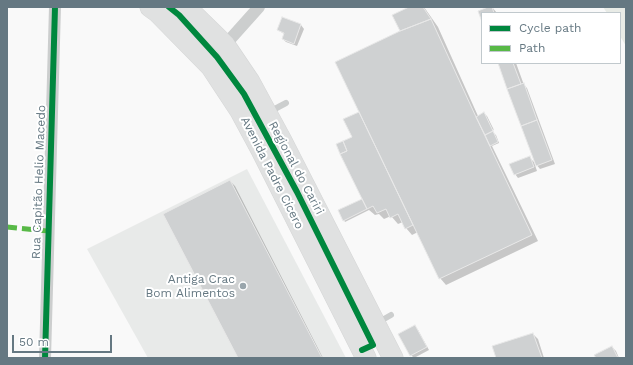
<!DOCTYPE html>
<meta charset="utf-8">
<style>
body{margin:0}
#map{position:relative;width:633px;height:365px;overflow:hidden;background:#f9f9f9;font-family:"Work Sans",sans-serif}
canvas{display:block}
.frame{position:absolute;inset:0;border:8px solid #657882;pointer-events:none}
.legend{position:absolute;left:481px;top:12px;width:140px;height:52px;box-sizing:border-box;background:#fff;border:1px solid #c1c9cd;margin:0;padding:5px 7px;list-style:none;font-size:12px;color:#657882}
.legend li{display:flex;align-items:center;gap:8px;height:20px}
.legend b{width:20px;border:1px solid #c1c9cd}
.scale{position:absolute;left:12px;top:335px;width:100px;height:18px;box-sizing:border-box;border:2px solid #657882;border-top:0;padding-left:5px;font-size:12px;line-height:14px;white-space:nowrap;color:#657882;-webkit-text-stroke:3px #fff;paint-order:stroke}
</style>
<div id="map">
<canvas width="633" height="365"></canvas>
<div class="frame"></div>
<ul class="legend">
<li><b style="height:5px;background:#00873e"></b>Cycle path</li>
<li><b style="height:5px;background:#58b947"></b>Path</li>
</ul>
<div class="scale">50 m</div>
</div>
<script>
const ctx = document.querySelector('canvas').getContext('2d');
ctx.lineJoin = 'round';
function fill(path, color) {
  ctx.fillStyle = color;
  ctx.fill(path, 'evenodd');
}
function poly(rows) {
  const path = new Path2D();
  for (const r of rows) {
    path.moveTo(r[0], r[1]);
    for (let i = 2; i < r.length; i += 2) path.lineTo(r[i], r[i + 1]);
  }
  return path;
}
function strokePath(path, color, width, dash) {
  ctx.strokeStyle = color;
  ctx.lineWidth = width;
  ctx.lineCap = dash ? 'butt' : 'round';
  ctx.setLineDash(dash || []);
  ctx.stroke(path);
}
function label(font, color, halo, rows, align = 'center') {
  ctx.font = font + ' "Work Sans",sans-serif';
  ctx.lineWidth = 4;
  ctx.setLineDash([]);
  ctx.textBaseline = 'middle';
  ctx.strokeStyle = halo;
  ctx.fillStyle = color;
  for (const [text, x, y, turn = 0] of rows) {
    ctx.save();
    ctx.translate(x, y);
    ctx.rotate((+turn || 0) * Math.PI / 180);
    ctx.textAlign = isNaN(turn) ? turn : align;
    if (halo) ctx.strokeText(text, 0, 0);
    ctx.fillText(text, 0, 0);
    ctx.restore();
  }
}
const built = poly([
 [247,169,346,358,148,358,87,249]
]);
const green = poly([
 [603,7,626,7,626,46,620,36,620,13,607,13]
]);
const shadow = poly([
 [411,7,424,7,438,27,478,116,483,113,487,116,494,130,492,129,492,132,496,135,499,143,492,146,538,241,446,285,440,278,418,232,412,235,406,228,403,222,398,224,391,216,384,219,379,214,375,215,369,210,345,222,339,211,363,199,353,137,360,112,401,32],
 [492,7,497,13,482,13,482,19,479,11],
 [282,19,301,25,304,29,297,46,286,42,283,39,284,34,278,30],
 [499,63,516,63,524,85,527,88,555,164,540,169,534,162,537,171,518,178,515,174,530,158,536,164],
 [230,181,235,186,323,358,239,358],
 [415,326,418,330,429,350,414,358,411,355],
 [533,334,538,339,544,358,497,358],
 [612,347,616,351,619,358,597,358]
]);
const building = poly([
 [409,7,423,7,431,19,400,31,392,15,409,7],
 [488,7,492,7,494,13,482,13,482,22,478,11,488,7],
 [282,17,301,24,294,44,282,39,284,33,277,30,282,17],
 [431,19,476,117,532,235,439,279,335,62,400,31,431,19],
 [498,63,513,63,521,84,507,89,498,63],
 [524,83,537,120,521,126,507,89,524,83],
 [359,112,413,225,405,229,398,214,390,218,386,209,377,213,373,206,367,209,340,154,347,151,343,141,352,137,343,119,359,112],
 [484,112,493,131,485,135,476,117,484,112],
 [537,120,552,160,536,166,521,126,537,120],
 [493,131,498,142,490,146,485,135,493,131],
 [343,141,347,151,340,154,336,144,343,141],
 [530,156,534,167,514,175,509,164,530,156],
 [230,180,322,358,238,358,163,214,230,180],
 [362,199,367,209,343,221,338,210,362,199],
 [415,325,427,347,410,356,398,334,415,325],
 [533,333,542,358,496,358,492,346,533,333],
 [612,346,618,358,596,358,594,355,612,346]
]);
const service = poly([
 [269,112,286,103],
 [377,323,391,315]
]);
const minor = poly([
 [225,45,259,7],
 [45,358,55,7]
]);
const trunk = poly([
 [150,7,157,12,211,67,240,111,261,150,366,358],
 [186,7,225,45,250,82,282,141,393,358]
]);
const quiet = poly([
 [7,227,48,231]
]);
const cycleway = poly([
 [169,7,179,15,217,57,244,94,297,192,373,345,362,350],
 [45,358,55,7]
]);
const markers = [
 [243,286,4,"#99a5ac"]
];
const streetNames = [
 ["Regional do Cariri",296,168,62],
 ["Avenida Padre Cícero",272,173,63],
 ["Rua Capitão Helio Macedo",39,182,-88]
];
const poiNames = [
 ["Antiga Crac",235,279],
 ["Bom Alimentos",235,293]
];
fill(built, '#e8eae9');
fill(green, '#e8ebe6');
fill(shadow, '#0003');
fill(building, '#cfd1d2');
strokePath(building, '#e8e8e8', 1);
strokePath(trunk, '#d5d6d6', 21);
strokePath(service, '#cccece', 6);
strokePath(minor, '#cccece', 12);
strokePath(trunk, '#e0e1e1', 20);
strokePath(quiet, '#58b947', 5, [10, 5]);
strokePath(cycleway, '#00873e', 6);
for (const [x, y, r, color] of markers) {
  const dot = new Path2D();
  dot.arc(x, y, r, 0, 2 * Math.PI);
  ctx.fillStyle = color;
  ctx.fill(dot);
  strokePath(dot, '#fff', 1.5);
}
label('12px', '#657882', '#fff', streetNames);
label('12px', '#657882', '#fff', poiNames, 'right');
</script>
